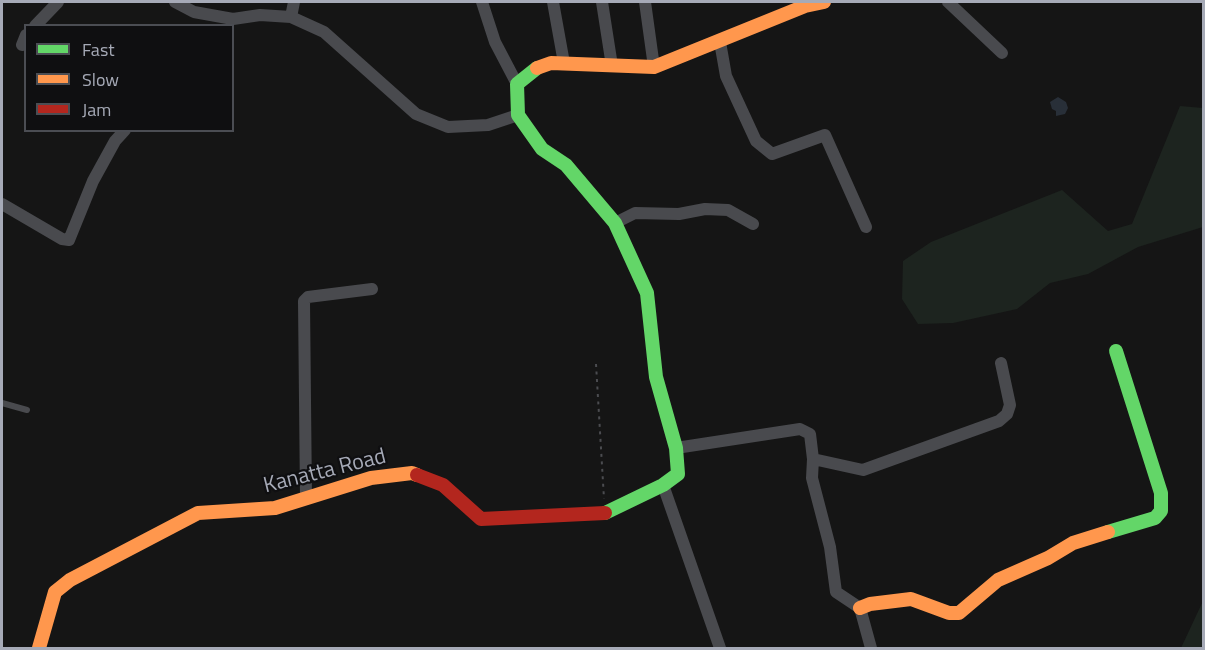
<!DOCTYPE html>
<style>
body{margin:0}
#map{position:relative;width:1205px;height:650px;overflow:hidden;background:#151515;font-family:"Titillium Web",sans-serif}
canvas{display:block}
.frame{position:absolute;inset:0;border:3px solid #a6aab7;pointer-events:none}
.legend{position:absolute;left:24px;top:24px;width:210px;height:108px;box-sizing:border-box;background:#0f0f11;border:2px solid #4b4d53;margin:0;padding:8px 10px;list-style:none;font-size:18px;color:#a6aab7}
.legend li{display:flex;align-items:center;gap:12px;height:30px}
.legend b{width:30px;border:2px solid #4b4d53}
</style>
<div id="map">
<canvas width="1205" height="650"></canvas>
<div class="frame"></div>
<ul class="legend">
<li><b style="height:8px;background:#63d668"></b>Fast</li>
<li><b style="height:8px;background:#ff974d"></b>Slow</li>
<li><b style="height:8px;background:#b3261e"></b>Jam</li>
</ul>
</div>
<script>
const ctx = document.querySelector('canvas').getContext('2d');
ctx.lineJoin = 'round';
function fill(path, color) {
  ctx.fillStyle = color;
  ctx.fill(path, 'evenodd');
}
function poly(rows) {
  const path = new Path2D();
  for (const r of rows) {
    path.moveTo(r[0], r[1]);
    for (let i = 2; i < r.length; i += 2) path.lineTo(r[i], r[i + 1]);
  }
  return path;
}
function strokePath(path, color, width, dash) {
  ctx.strokeStyle = color;
  ctx.lineWidth = width;
  ctx.lineCap = dash ? 'butt' : 'round';
  ctx.setLineDash(dash || []);
  ctx.stroke(path);
}
function label(font, color, halo, rows, align = 'center') {
  ctx.font = font + ' "Titillium Web",sans-serif';
  ctx.lineWidth = 4.5;
  ctx.setLineDash([]);
  ctx.textBaseline = 'middle';
  ctx.strokeStyle = halo;
  ctx.fillStyle = color;
  for (const [text, x, y, turn = 0] of rows) {
    ctx.save();
    ctx.translate(x, y);
    ctx.rotate((+turn || 0) * Math.PI / 180);
    ctx.textAlign = isNaN(turn) ? turn : align;
    if (halo) ctx.strokeText(text, 0, 0);
    ctx.fillText(text, 0, 0);
    ctx.restore();
  }
}
const green = poly([
 [1180,106,1203,108,1203,227,1138,247,1088,274,1050,283,1017,309,953,323,918,324,902,299,903,261,931,242,1062,190,1108,231,1132,224],
 [1203,601,1203,648,1180,648,1181,648]
]);
const water = poly([
 [1058,97,1066,102,1068,108,1065,114,1056,116,1056,111,1052,109,1050,102]
]);
const path = poly([
 [596,364,604,499]
]);
const lane = poly([
 [2,403,27,410]
]);
const street = poly([
 [175,2,194,12,233,19,260,15,291,17,324,32,416,114,448,127,488,125,518,115],
 [482,2,495,42,517,84],
 [553,2,564,63],
 [602,2,612,66],
 [645,2,654,67],
 [948,2,1002,53],
 [291,17,294,2],
 [35,26,58,2],
 [720,42,726,76,756,141,772,154,825,135,866,227],
 [22,45,26,35],
 [2,204,62,239,69,240,93,181,115,141,125,130],
 [615,223,635,213,679,214,705,209,728,210,753,224],
 [676,448,800,429,810,434,813,459],
 [663,485,720,648],
 [306,499,304,301,308,297,372,289],
 [871,648,860,608,836,592,830,547,812,478,813,459,863,470,999,421,1007,414,1010,405,1001,363]
]);
const fast = poly([
 [537,68,517,84,518,115,542,149,566,165,615,223,647,293,656,377,676,448,678,474,663,485,605,513],
 [1108,532,1155,518,1161,511,1161,493,1116,351]
]);
const slow = poly([
 [537,68,551,63,654,67,805,6,824,2],
 [860,608,870,604,911,599,949,613,959,613,998,580,1048,558,1073,543,1108,532],
 [39,648,55,592,70,580,198,513,275,508,371,478,412,473,417,475]
]);
const jam = poly([
 [417,475,443,485,481,519,605,513]
]);
const streetNames = [
 ["Kanatta Road",325,472,-14]
];
fill(green, '#1d241f');
fill(water, '#282f38');
strokePath(path, '#4b4c50', 2, [3, 4.5]);
strokePath(lane, '#494a4e', 6);
strokePath(street, '#494a4e', 12);
strokePath(fast, '#63d668', 14);
strokePath(slow, '#ff974d', 14);
strokePath(jam, '#b3261e', 14);
label('22px', '#a6aab7', '#0f0f11', streetNames);
</script>
